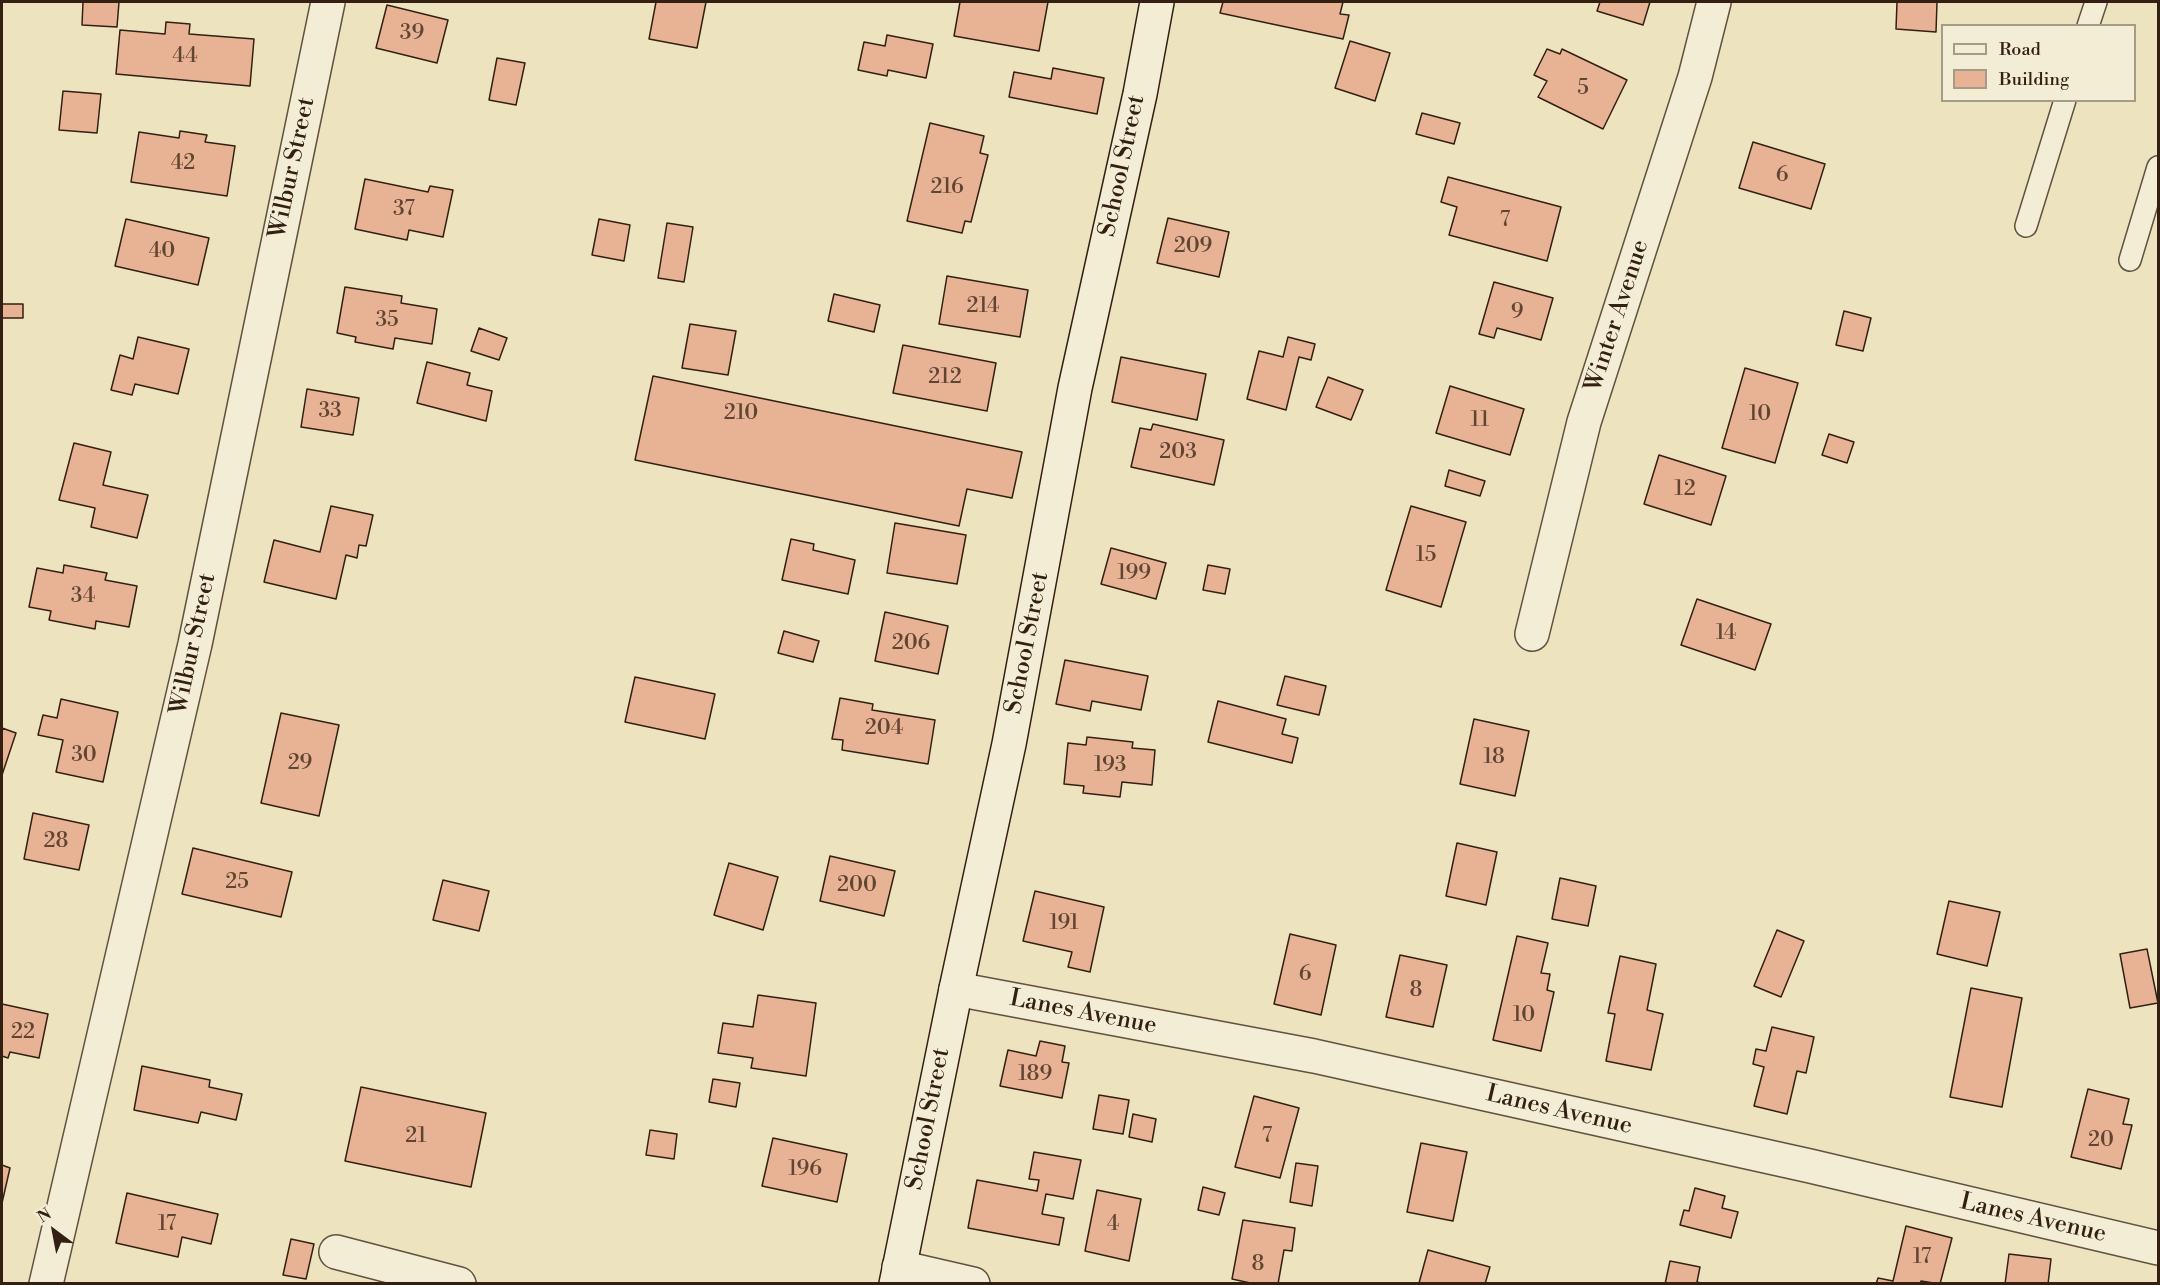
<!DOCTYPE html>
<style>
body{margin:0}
#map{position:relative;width:2160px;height:1285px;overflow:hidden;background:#ede3bf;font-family:"Libre Bodoni",serif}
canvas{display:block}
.frame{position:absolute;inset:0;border:3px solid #332013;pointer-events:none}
.legend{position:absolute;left:1941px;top:24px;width:195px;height:78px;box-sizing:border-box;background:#f3edd5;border:2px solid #a69b87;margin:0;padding:8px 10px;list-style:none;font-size:18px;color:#332013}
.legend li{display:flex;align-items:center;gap:12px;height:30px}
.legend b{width:30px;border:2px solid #a69b87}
.north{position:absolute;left:24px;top:1201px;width:60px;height:60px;-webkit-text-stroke:4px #f3edd5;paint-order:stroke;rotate:328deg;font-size:16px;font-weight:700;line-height:24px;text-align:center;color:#332013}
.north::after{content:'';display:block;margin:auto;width:21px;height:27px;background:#332013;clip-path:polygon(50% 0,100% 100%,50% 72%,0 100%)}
</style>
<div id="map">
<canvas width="2160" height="1285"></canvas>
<div class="frame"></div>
<ul class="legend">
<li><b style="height:8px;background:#f3edd5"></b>Road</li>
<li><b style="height:16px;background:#e8b394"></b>Building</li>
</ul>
<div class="north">N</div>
</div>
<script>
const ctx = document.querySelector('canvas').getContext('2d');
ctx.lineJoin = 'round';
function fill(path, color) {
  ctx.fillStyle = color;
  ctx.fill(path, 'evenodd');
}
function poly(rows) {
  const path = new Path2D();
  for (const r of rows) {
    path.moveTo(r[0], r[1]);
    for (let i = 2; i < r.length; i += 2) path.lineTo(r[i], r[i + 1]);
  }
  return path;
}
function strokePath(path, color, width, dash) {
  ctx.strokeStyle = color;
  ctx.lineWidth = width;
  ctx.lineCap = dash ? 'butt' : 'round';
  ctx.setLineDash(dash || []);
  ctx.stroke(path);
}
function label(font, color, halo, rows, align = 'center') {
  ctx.font = font + ' "Libre Bodoni",serif';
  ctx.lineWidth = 5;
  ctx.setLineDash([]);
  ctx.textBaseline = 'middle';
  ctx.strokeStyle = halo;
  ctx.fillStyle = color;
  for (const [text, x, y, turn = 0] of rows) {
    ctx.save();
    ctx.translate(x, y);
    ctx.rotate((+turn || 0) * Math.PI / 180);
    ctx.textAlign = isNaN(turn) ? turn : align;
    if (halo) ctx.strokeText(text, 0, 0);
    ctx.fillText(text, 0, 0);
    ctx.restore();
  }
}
const building = poly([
 [83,2,119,2,117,27,82,25,83,2],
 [656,2,706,2,697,48,649,39,656,2],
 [960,2,1048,2,1039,51,954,36,960,2],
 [1223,2,1343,2,1340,14,1349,15,1343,39,1220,13,1223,2],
 [1600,2,1650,2,1643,25,1597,11,1600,2],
 [1897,2,1937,2,1936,32,1896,29,1897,2],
 [387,5,448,20,437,63,376,48,387,5],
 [166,22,190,24,189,34,254,39,250,86,116,74,120,30,165,34,166,22],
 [887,35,933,44,926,78,888,70,887,76,858,70,864,42,885,46,887,35],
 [1350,41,1390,53,1375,101,1335,88,1350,41],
 [1547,49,1560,54,1562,49,1627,80,1603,129,1538,97,1547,81,1534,75,1547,49],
 [497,58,525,63,516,105,489,100,497,58],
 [1053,68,1104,78,1097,114,1009,97,1014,72,1051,79,1053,68],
 [63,91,101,94,97,133,59,130,63,91],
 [1422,113,1460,123,1454,144,1416,134,1422,113],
 [930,123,984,136,980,153,988,155,971,222,965,221,962,233,907,221,930,123],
 [180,131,207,135,205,142,235,146,227,196,131,182,139,132,179,138,180,131],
 [1753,142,1825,164,1811,209,1739,188,1753,142],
 [1448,177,1561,207,1547,261,1449,235,1457,207,1441,202,1448,177],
 [365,179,428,192,430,186,453,190,443,237,409,230,407,240,355,229,365,179],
 [1168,218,1229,232,1219,277,1157,263,1168,218],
 [126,219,209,238,198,285,115,266,126,219],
 [599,219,630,225,624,261,592,255,599,219],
 [667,223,693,227,684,282,658,278,667,223],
 [947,276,1028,290,1020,337,939,324,947,276],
 [1494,282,1553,298,1541,340,1497,328,1494,338,1479,334,1494,282],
 [345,287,402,296,401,303,437,309,432,344,395,338,393,349,355,342,356,337,337,333,345,287],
 [834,294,880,305,874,332,828,321,834,294],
 [2,304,23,304,23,318,2,318,2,304],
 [1844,311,1871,318,1863,351,1836,345,1844,311],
 [690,324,736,331,728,375,682,368,690,324],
 [479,328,507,338,499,360,471,351,479,328],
 [138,337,189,349,178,394,135,384,132,395,111,390,120,355,133,359,138,337],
 [1288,337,1315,344,1311,360,1299,357,1286,410,1247,399,1259,351,1283,357,1288,337],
 [903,345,996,363,987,411,893,393,903,345],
 [1121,357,1206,374,1197,420,1112,402,1121,357],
 [427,362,470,373,467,385,492,391,486,421,417,403,427,362],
 [1745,368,1798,383,1775,463,1722,448,1745,368],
 [653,376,1022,452,1012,498,967,489,959,526,635,460,653,376],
 [1328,377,1363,390,1351,420,1316,407,1328,377],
 [1450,386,1524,409,1510,455,1436,433,1450,386],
 [307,389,359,398,353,435,301,427,307,389],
 [1153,424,1224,440,1214,485,1131,467,1140,428,1151,430,1153,424],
 [1829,434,1854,442,1847,463,1822,455,1829,434],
 [74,443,111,452,103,485,148,495,137,538,91,527,95,508,59,500,74,443],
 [1659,455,1726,476,1711,525,1644,504,1659,455],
 [1449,470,1485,481,1480,496,1445,486,1449,470],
 [331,506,373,515,366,546,359,545,357,558,346,555,336,599,264,582,274,540,320,552,331,506],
 [1411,506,1466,522,1441,607,1386,590,1411,506],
 [895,523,966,535,957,584,887,573,895,523],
 [791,539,814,544,813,550,855,560,848,594,782,580,791,539],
 [1111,548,1166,563,1156,599,1101,584,1111,548],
 [64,565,107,573,105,580,137,586,129,627,96,621,95,629,49,620,51,611,29,607,37,568,63,573,64,565],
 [1208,565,1230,569,1225,594,1203,590,1208,565],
 [1697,599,1771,624,1755,670,1681,645,1697,599],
 [885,612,948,626,938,674,875,661,885,612],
 [784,631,819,641,813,662,778,653,784,631],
 [1065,660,1148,676,1141,710,1092,701,1090,711,1056,704,1065,660],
 [1285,676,1326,686,1319,715,1277,705,1285,676],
 [635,677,715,694,705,739,625,722,635,677],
 [840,698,873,704,872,710,935,720,928,764,842,750,843,740,832,739,840,698],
 [61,699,118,712,103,782,56,772,63,740,38,735,43,715,57,718,61,699],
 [1218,701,1286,719,1282,734,1298,738,1292,763,1208,742,1218,701],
 [281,713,339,725,319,816,261,803,281,713],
 [1474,719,1529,731,1515,796,1460,784,1474,719],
 [2,728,16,733,2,775,2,728],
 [1087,737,1133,742,1132,748,1155,750,1152,785,1122,782,1120,797,1083,793,1084,786,1064,784,1068,743,1086,745,1087,737],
 [33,813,89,825,79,870,24,859,33,813],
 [1457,843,1497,852,1486,905,1446,896,1457,843],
 [193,848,292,872,281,917,182,894,193,848],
 [830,856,895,871,884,916,820,901,830,856],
 [729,863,778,877,763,930,714,915,729,863],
 [1560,878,1596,886,1588,926,1552,919,1560,878],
 [443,880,489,891,479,931,433,920,443,880],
 [1035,891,1104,907,1090,972,1068,967,1072,952,1023,941,1035,891],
 [1949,901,2000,912,1987,966,1937,954,1949,901],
 [1777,930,1804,941,1781,997,1754,986,1777,930],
 [1290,934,1336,945,1321,1015,1274,1004,1290,934],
 [1517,936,1548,943,1541,973,1550,974,1547,990,1554,992,1541,1051,1493,1040,1517,936],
 [2147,949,2158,1003,2130,1008,2120,954,2147,949],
 [1400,955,1447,965,1433,1027,1386,1017,1400,955],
 [1620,956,1656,964,1647,1010,1663,1014,1651,1070,1606,1061,1615,1014,1608,1013,1620,956],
 [1971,988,2022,998,2002,1107,1950,1097,1971,988],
 [758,995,816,1003,806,1076,751,1068,753,1058,718,1053,723,1023,753,1027,758,995],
 [2,1004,48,1014,39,1058,10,1052,8,1058,2,1056,2,1004],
 [1772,1027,1814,1037,1806,1073,1797,1071,1787,1114,1754,1106,1764,1067,1753,1064,1756,1049,1766,1051,1772,1027],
 [1040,1041,1065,1046,1062,1062,1069,1063,1062,1098,1000,1086,1008,1050,1036,1056,1040,1041],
 [142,1066,210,1080,209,1087,242,1094,236,1120,201,1112,198,1123,134,1110,142,1066],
 [713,1079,740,1083,736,1107,709,1102,713,1079],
 [361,1087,486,1113,471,1187,345,1161,361,1087],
 [2088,1089,2129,1099,2123,1124,2132,1125,2121,1169,2071,1157,2088,1089],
 [1099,1095,1129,1100,1123,1134,1093,1129,1099,1095],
 [1254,1096,1299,1108,1280,1178,1235,1167,1254,1096],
 [1133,1114,1156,1119,1152,1142,1129,1137,1133,1114],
 [650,1130,677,1134,674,1159,646,1155,650,1130],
 [773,1138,847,1154,837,1202,762,1186,773,1138],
 [1421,1143,1467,1152,1453,1221,1407,1212,1421,1143],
 [1034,1152,1081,1160,1073,1199,1046,1194,1042,1214,1064,1218,1059,1245,968,1228,977,1180,1037,1191,1039,1180,1029,1179,1034,1152],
 [1296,1163,1318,1166,1312,1206,1290,1202,1296,1163],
 [2,1165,10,1168,2,1203,2,1165],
 [1203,1187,1225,1193,1219,1215,1198,1210,1203,1187],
 [1695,1188,1725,1196,1722,1208,1738,1212,1731,1238,1680,1225,1684,1210,1689,1211,1695,1188],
 [1097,1190,1141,1199,1129,1261,1085,1251,1097,1190],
 [127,1193,218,1214,211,1244,182,1237,178,1257,116,1243,127,1193],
 [1243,1220,1295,1228,1292,1251,1284,1250,1278,1284,1255,1284,1232,1279,1243,1220],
 [1906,1226,1952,1238,1940,1284,1921,1281,1920,1284,1876,1284,1878,1278,1893,1281,1906,1226],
 [291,1239,314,1244,306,1279,283,1275,291,1239],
 [1428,1250,1490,1267,1485,1284,1419,1283,1428,1250],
 [2009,1254,2051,1259,2048,1284,2005,1284,2009,1254],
 [1670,1261,1700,1267,1697,1282,1705,1284,1665,1284,1670,1261]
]);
const lane = poly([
 [2088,26,2096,2],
 [2026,226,2065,100],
 [2130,260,2158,167]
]);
const street = poly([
 [1532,634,1584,422,1695,77,1714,2],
 [956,989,1314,1056,1810,1166,2158,1248],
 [336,1252,459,1284],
 [899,1267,973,1284],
 [46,1284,195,644,328,2]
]);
const secondary = poly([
 [896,1284,956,989,1009,744,1075,388,1140,94,1157,2]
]);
const numberNames = [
 ["39",412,34],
 ["44",185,57],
 ["5",1583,89],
 ["42",183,164],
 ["6",1782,176],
 ["216",947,188],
 ["37",404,210],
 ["7",1505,221],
 ["209",1193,247],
 ["40",162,252],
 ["214",983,307],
 ["9",1517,313],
 ["35",387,321],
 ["212",945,378],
 ["33",330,412],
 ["210",741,414],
 ["10",1760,415],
 ["11",1480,421],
 ["203",1178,453],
 ["12",1685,490],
 ["15",1426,556],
 ["199",1134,574],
 ["34",83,597],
 ["14",1726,634],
 ["206",911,644],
 ["204",884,729],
 ["30",84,756],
 ["18",1494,758],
 ["29",300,764],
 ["193",1110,766],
 ["28",56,842],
 ["25",237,883],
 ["200",857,886],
 ["191",1064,924],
 ["6",1305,975],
 ["8",1416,991],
 ["10",1524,1016],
 ["22",23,1033],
 ["189",1035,1075],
 ["21",416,1137],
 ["7",1267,1137],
 ["20",2101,1141],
 ["196",805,1170],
 ["17",167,1225],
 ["4",1113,1225],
 ["17",1922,1258],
 ["8",1258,1265]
];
const streetNames = [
 ["School Street",1123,166,-78],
 ["Wilbur Street",293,168,-78],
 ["Winter Avenue",1618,316,-72],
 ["School Street",1028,643,-79],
 ["Wilbur Street",194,644,-78],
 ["Lanes Avenue",1083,1013,11],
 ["Lanes Avenue",1559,1111,13],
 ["School Street",929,1119,-79],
 ["Lanes Avenue",2033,1219,13]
];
fill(building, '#e8b394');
strokePath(building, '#332013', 1.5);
strokePath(lane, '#62513e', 24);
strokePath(street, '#62513e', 36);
strokePath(secondary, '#332013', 36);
strokePath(lane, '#f3edd5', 21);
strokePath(street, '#f3edd5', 33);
strokePath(secondary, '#f3edd5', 33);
label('21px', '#604533', null, numberNames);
label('24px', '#332013', '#f3edd5', streetNames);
</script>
